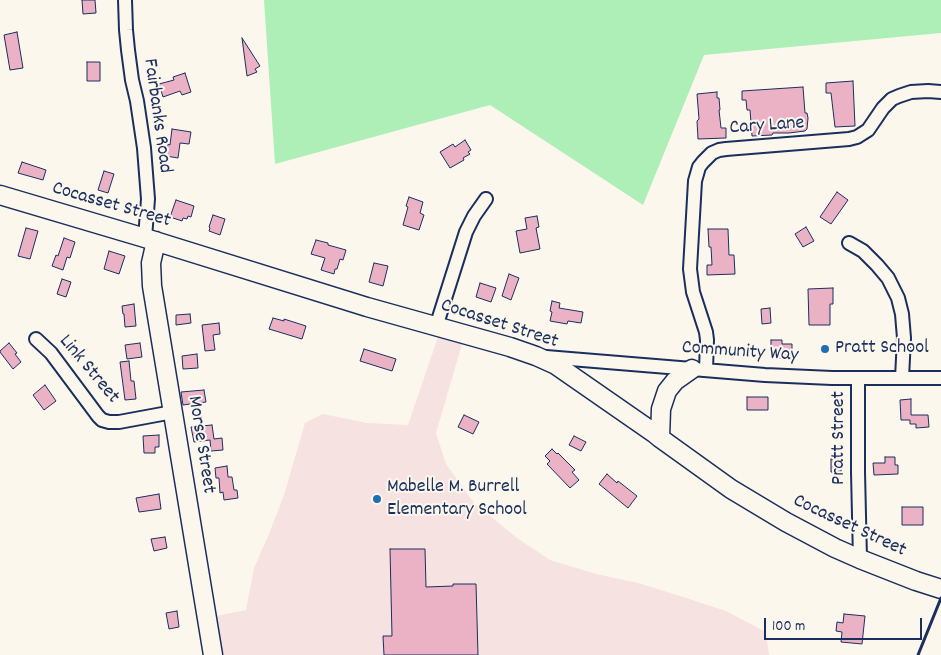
<!DOCTYPE html>
<style>
body{margin:0}
#map{position:relative;width:941px;height:655px;overflow:hidden;background:#fbf7ec;font-family:Dekko,sans-serif}
canvas{display:block}
.scale{position:absolute;left:764px;top:618px;width:158px;height:22px;box-sizing:border-box;border:2px solid #1b2f5e;border-top:0;padding-left:6px;font-size:15px;line-height:18px;white-space:nowrap;color:#1b2f5e;-webkit-text-stroke:4px #fbf7ec;paint-order:stroke}
</style>
<div id="map">
<canvas width="941" height="655"></canvas>
<div class="scale">100 m</div>
</div>
<script>
const ctx = document.querySelector('canvas').getContext('2d');
ctx.lineJoin = 'round';
function fill(path, color) {
  ctx.fillStyle = color;
  ctx.fill(path, 'evenodd');
}
function poly(rows) {
  const path = new Path2D();
  for (const r of rows) {
    path.moveTo(r[0], r[1]);
    for (let i = 2; i < r.length; i += 2) path.lineTo(r[i], r[i + 1]);
  }
  return path;
}
function strokePath(path, color, width, dash) {
  ctx.strokeStyle = color;
  ctx.lineWidth = width;
  ctx.lineCap = dash ? 'butt' : 'round';
  ctx.setLineDash(dash || []);
  ctx.stroke(path);
}
function label(font, color, halo, rows, align = 'center') {
  ctx.font = font + ' Dekko,sans-serif';
  ctx.lineWidth = 4;
  ctx.setLineDash([]);
  ctx.textBaseline = 'middle';
  ctx.strokeStyle = halo;
  ctx.fillStyle = color;
  for (const [text, x, y, turn = 0] of rows) {
    ctx.save();
    ctx.translate(x, y);
    ctx.rotate((+turn || 0) * Math.PI / 180);
    ctx.textAlign = isNaN(turn) ? turn : align;
    if (halo) ctx.strokeText(text, 0, 0);
    ctx.fillText(text, 0, 0);
    ctx.restore();
  }
}
const built = poly([
 [438,337,462,344,436,433,446,464,474,503,517,538,550,560,596,574,638,583,683,597,726,611,766,632,769,655,223,655,216,616,246,610,254,568,269,534,284,495,305,423,323,414,367,423,408,425]
]);
const green = poly([
 [264,0,941,0,941,33,704,55,643,205,490,105,275,164]
]);
const building = poly([
 [82,0,95,0,96,13,83,14,82,0],
 [17,32,23,68,10,70,4,35,17,32],
 [242,38,260,66,255,69,257,72,247,76,242,38],
 [87,62,100,62,100,81,87,81,87,62],
 [185,73,191,92,182,95,180,91,163,97,159,84,174,80,173,77,185,73],
 [853,81,855,126,835,127,831,93,826,93,826,83,853,81],
 [803,87,805,113,807,113,808,118,807,129,805,131,789,133,773,133,772,135,752,136,750,110,747,110,746,100,742,100,742,91,803,87],
 [717,92,717,98,719,98,720,110,719,110,721,128,726,128,726,138,698,139,697,121,699,119,697,94,717,92],
 [172,129,191,132,189,144,180,143,178,158,166,156,168,144,170,145,172,129],
 [465,140,471,150,468,152,470,154,463,158,464,160,450,168,440,152,453,144,455,147,465,140],
 [22,162,46,170,43,180,18,173,22,162],
 [104,171,114,174,108,193,98,190,104,171],
 [837,192,848,200,831,224,820,217,837,192],
 [409,197,423,202,420,213,424,215,419,230,403,225,408,207,406,206,409,197],
 [176,200,194,206,191,217,188,216,187,219,183,218,182,221,170,217,176,200],
 [213,215,225,219,220,235,209,231,210,228,209,227,213,215],
 [537,216,539,227,536,228,540,249,520,253,516,231,527,229,525,218,537,216],
 [806,227,814,241,803,247,795,234,806,227],
 [26,228,38,231,30,259,18,256,26,228],
 [708,229,728,229,729,255,734,255,735,274,707,275,707,265,712,265,711,247,709,247,708,229],
 [64,238,75,242,70,258,67,257,63,270,52,266,56,255,58,256,64,238],
 [316,240,328,243,328,245,346,250,343,260,340,259,337,269,335,269,334,274,321,270,325,258,311,254,316,240],
 [109,251,125,256,119,274,104,269,109,251],
 [374,263,388,266,383,286,369,282,374,263],
 [509,274,519,278,511,300,502,296,509,274],
 [62,279,71,282,66,297,57,294,62,279],
 [480,283,496,288,491,302,476,297,480,283],
 [833,288,833,304,830,304,830,325,809,325,808,289,833,288],
 [552,301,560,303,559,308,583,312,581,323,568,321,567,324,550,321,552,312,550,311,552,301],
 [134,304,136,326,125,327,124,314,123,314,122,306,134,304],
 [770,308,771,323,762,324,761,309,770,308],
 [190,314,191,323,176,325,176,315,190,314],
 [273,318,284,321,284,319,306,326,302,339,269,329,273,318],
 [219,323,220,334,213,335,215,350,205,351,202,325,219,323],
 [771,340,782,340,782,344,792,344,792,355,790,355,790,358,771,358,771,340],
 [9,343,17,353,15,354,21,362,13,369,0,352,0,351,9,343],
 [140,343,142,357,127,359,125,345,140,343],
 [364,349,396,359,392,371,360,361,364,349],
 [197,354,198,368,183,369,182,356,197,354],
 [129,361,131,381,134,381,136,399,125,400,120,362,129,361],
 [45,385,56,401,44,410,33,395,45,385],
 [204,390,206,402,183,405,181,392,204,390],
 [747,397,768,397,768,410,747,410,747,397],
 [911,399,911,415,928,415,929,427,916,428,916,424,910,424,910,420,901,420,900,400,911,399],
 [464,415,479,422,473,434,458,427,464,415],
 [212,425,214,439,222,438,223,450,211,451,210,440,194,442,191,427,212,425],
 [159,435,159,447,155,447,155,453,144,453,143,436,159,435],
 [574,436,586,442,581,451,569,445,574,436],
 [552,449,557,454,558,453,575,470,572,472,579,480,570,488,547,464,550,461,545,456,552,449],
 [885,457,895,457,895,465,898,465,898,474,874,475,873,463,885,463,885,457],
 [831,459,841,459,841,472,831,472,831,459],
 [227,466,228,477,232,477,234,490,237,490,238,498,224,500,223,492,220,493,219,478,216,478,215,468,227,466],
 [607,474,617,483,618,481,637,496,628,508,599,484,607,474],
 [159,494,161,509,139,512,136,498,159,494],
 [902,507,923,507,923,525,902,525,902,507],
 [165,537,167,548,154,551,151,539,165,537],
 [390,549,425,549,426,587,453,586,453,584,476,584,478,655,384,655,383,636,392,636,390,549],
 [177,611,179,627,169,629,166,613,177,611],
 [844,614,865,616,862,644,841,642,842,632,836,631,837,622,843,623,844,614]
]);
const street = poly([
 [125,0,126,30,128,50,132,80,137,101,144,148,148,199,145,238],
 [849,243,863,251,877,265,888,278,898,298,902,314,904,338,902,378],
 [436,327,466,232,474,216,486,199],
 [36,339,51,353,98,416,102,420,109,422,119,422,173,412],
 [546,357,765,375,832,378,941,378],
 [706,370,707,340,706,332,693,292,690,269,695,181,699,167,703,162,712,153,719,150,726,149,849,139,857,137,868,130,883,108,892,99,899,96,911,92,928,91,941,92],
 [858,378,858,472,860,559]
]);
const secondary = poly([
 [0,195,145,238,367,307,510,347,536,356,556,365,654,433,660,438,731,489,786,522,835,548,860,559,916,581,941,589],
 [156,241,151,263,152,286,213,655],
 [660,438,661,409,667,391,675,381,692,369]
]);
const rail = poly([
 [918,655,941,598]
]);
const markers = [
 [825,349,5,"#1f6fb2"],
 [377,499,5,"#1f6fb2"]
];
const streetNames = [
 ["Fairbanks Road",156,116,82],
 ["Cary Lane",767,127,-4],
 ["Cocasset Street",111,206,16],
 ["Cocasset Street",499,325,18],
 ["Community Way",740,353,4],
 ["Link Street",88,370,50],
 ["Pratt Street",840,438,-90],
 ["Morse Street",200,445,81],
 ["Cocasset Street",849,527,25]
];
const poiNames = [
 ["Pratt School",835,349],
 ["Mabelle M. Burrell",387,488],
 ["Elementary School",387,511]
];
fill(built, '#f6e2e1');
fill(green, '#aeefb7');
fill(building, '#ebb2c6');
strokePath(building, '#1b2f5e', 1);
strokePath(street, '#1b2f5e', 16);
strokePath(secondary, '#1b2f5e', 21);
strokePath(street, '#fbf7ec', 12);
strokePath(secondary, '#fbf7ec', 18);
strokePath(rail, '#1b2f5e', 3);
for (const [x, y, r, color] of markers) {
  const dot = new Path2D();
  dot.arc(x, y, r, 0, 2 * Math.PI);
  ctx.fillStyle = color;
  ctx.fill(dot);
  strokePath(dot, '#fbf7ec', 2);
}
label('20px', '#1b2f5e', '#fbf7ec', streetNames);
label('20px', '#1b2f5e', '#fbf7ec', poiNames, 'left');
</script>
